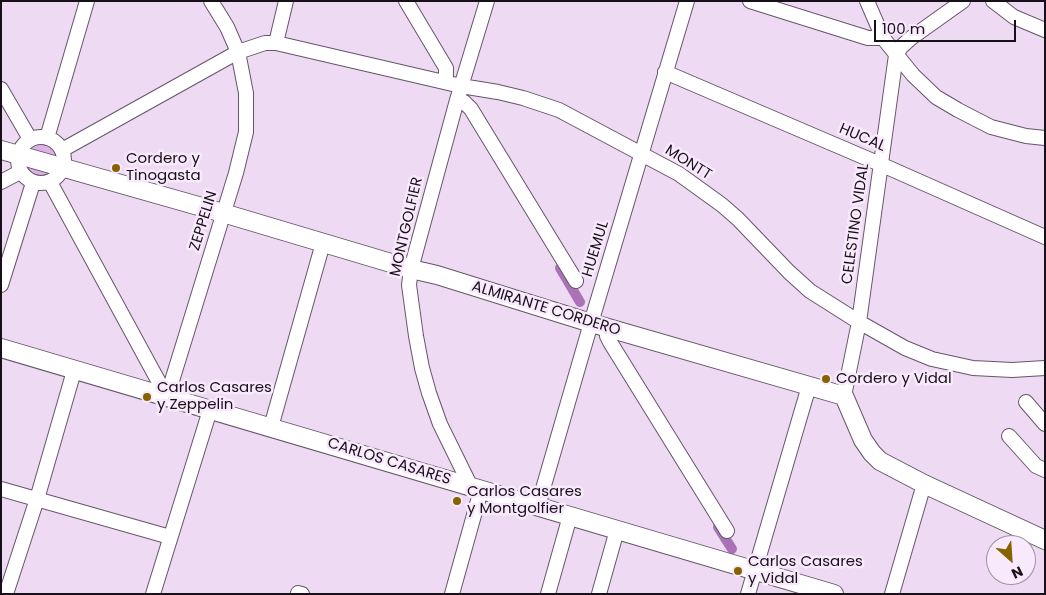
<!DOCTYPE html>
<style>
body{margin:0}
#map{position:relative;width:1046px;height:595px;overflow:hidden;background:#eedbf3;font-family:Poppins,sans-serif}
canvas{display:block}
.frame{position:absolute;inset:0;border:2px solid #171018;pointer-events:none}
.north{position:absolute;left:986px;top:535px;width:50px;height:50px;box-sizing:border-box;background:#f9e9fd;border:1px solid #9f92a1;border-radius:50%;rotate:154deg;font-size:14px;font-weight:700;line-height:20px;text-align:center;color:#171018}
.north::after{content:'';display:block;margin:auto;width:18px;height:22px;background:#876300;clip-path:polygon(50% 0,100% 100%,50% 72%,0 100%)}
.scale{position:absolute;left:874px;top:20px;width:142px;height:22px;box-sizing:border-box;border:2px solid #171018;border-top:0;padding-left:6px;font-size:15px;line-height:18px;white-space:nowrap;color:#171018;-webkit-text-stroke:4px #f9e9fd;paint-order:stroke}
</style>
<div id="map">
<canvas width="1046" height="595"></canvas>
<div class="frame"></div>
<div class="north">N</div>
<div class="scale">100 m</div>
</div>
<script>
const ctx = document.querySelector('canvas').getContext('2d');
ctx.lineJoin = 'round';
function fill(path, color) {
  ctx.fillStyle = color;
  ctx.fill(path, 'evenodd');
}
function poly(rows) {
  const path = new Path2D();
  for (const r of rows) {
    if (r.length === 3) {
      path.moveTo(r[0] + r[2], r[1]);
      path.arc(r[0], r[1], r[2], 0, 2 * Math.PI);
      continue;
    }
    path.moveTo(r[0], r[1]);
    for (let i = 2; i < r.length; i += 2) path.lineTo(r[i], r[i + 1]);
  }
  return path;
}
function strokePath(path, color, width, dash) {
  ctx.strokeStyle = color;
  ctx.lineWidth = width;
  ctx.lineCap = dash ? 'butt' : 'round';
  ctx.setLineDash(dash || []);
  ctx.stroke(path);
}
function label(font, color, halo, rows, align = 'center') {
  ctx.font = font + ' Poppins,sans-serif';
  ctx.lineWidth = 5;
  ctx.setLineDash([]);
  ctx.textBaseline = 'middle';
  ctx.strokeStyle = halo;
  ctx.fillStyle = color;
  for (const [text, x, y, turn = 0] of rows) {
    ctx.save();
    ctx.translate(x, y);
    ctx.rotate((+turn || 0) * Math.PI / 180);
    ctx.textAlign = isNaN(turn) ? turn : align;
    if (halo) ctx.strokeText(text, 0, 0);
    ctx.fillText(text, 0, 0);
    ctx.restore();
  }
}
const green = poly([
 [37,140,50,142,55,146,61,158,60,164,22,153,25,147],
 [20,164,59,169,50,179,37,181,26,176]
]);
const canal = poly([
 [560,268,580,302],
 [718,527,732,549]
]);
const minor = poly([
 [406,1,446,68,446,82],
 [750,1,868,38,883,38,913,75,936,97,958,110,991,127,1026,136,1045,138],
 [867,1,883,38],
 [993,1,1014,17,1045,30],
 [276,43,461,86,498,92,523,98,559,110,679,174,722,205,738,219,789,272,810,291,859,322,905,348,932,359,973,368,1012,370,1045,368],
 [665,72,880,164,1045,237],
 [1,89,30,139],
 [457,100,464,102,471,109,576,281],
 [41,160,23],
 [47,138,87,1],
 [62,150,238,52,265,43,276,43,286,1],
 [1,182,20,172],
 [50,182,167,397],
 [1,285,33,183],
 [608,328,607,336,610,342,727,531],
 [844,396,859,322,896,55,901,47,911,38,963,1],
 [167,397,236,173,246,132,246,93,238,52,227,27,211,1],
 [1026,402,1045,424],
 [271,427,323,243],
 [1009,436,1036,466,1045,470],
 [471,487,440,424,429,393,422,368,416,336,409,285,411,269,457,100,487,1],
 [1,489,170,537],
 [538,506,591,323,687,1],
 [298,593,302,594],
 [6,594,37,499,74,371],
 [153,594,210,410],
 [452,594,481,490],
 [548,594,570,516],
 [599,594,617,530],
 [748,594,809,386],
 [892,594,924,484]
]);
const major = poly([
 [1,150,223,213,411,269,437,275,591,323,844,396,863,440,872,453,880,461,924,484,1045,540],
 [1,348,834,594]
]);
const markers = [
 [116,168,5,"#876300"],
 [826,379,5,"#876300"],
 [147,397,5,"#876300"],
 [457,501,5,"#876300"],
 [738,571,5,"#876300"]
];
const streetNames = [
 ["HUCAL",862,138,23],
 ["MONTT",688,163,32],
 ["ZEPPELIN",204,221,-73],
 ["CELESTINO VIDAL",856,224,-82],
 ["MONTGOLFIER",407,227,-77],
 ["HUEMUL",596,249,-73],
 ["ALMIRANTE CORDERO",546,309,17],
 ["CARLOS CASARES",389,462,17]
];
const poiNames = [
 ["Cordero y",126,159],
 ["Tinogasta",126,176],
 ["Cordero y Vidal",836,379],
 ["Carlos Casares",157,388],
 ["y Zeppelin",157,405],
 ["Carlos Casares",467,492],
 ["y Montgolfier",467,509],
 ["Carlos Casares",748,562],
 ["y Vidal",748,579]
];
fill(green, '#dcb1e5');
strokePath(canal, '#ab72b7', 10);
strokePath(minor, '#665569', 16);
strokePath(major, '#665569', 20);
strokePath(minor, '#fff', 14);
strokePath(major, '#fff', 18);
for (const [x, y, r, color] of markers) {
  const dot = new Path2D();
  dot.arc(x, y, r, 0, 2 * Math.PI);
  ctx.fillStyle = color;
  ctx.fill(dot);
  strokePath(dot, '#f9e9fd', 2);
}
label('15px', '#171018', '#f9e9fd', streetNames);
label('15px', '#171018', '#f9e9fd', poiNames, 'left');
</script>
